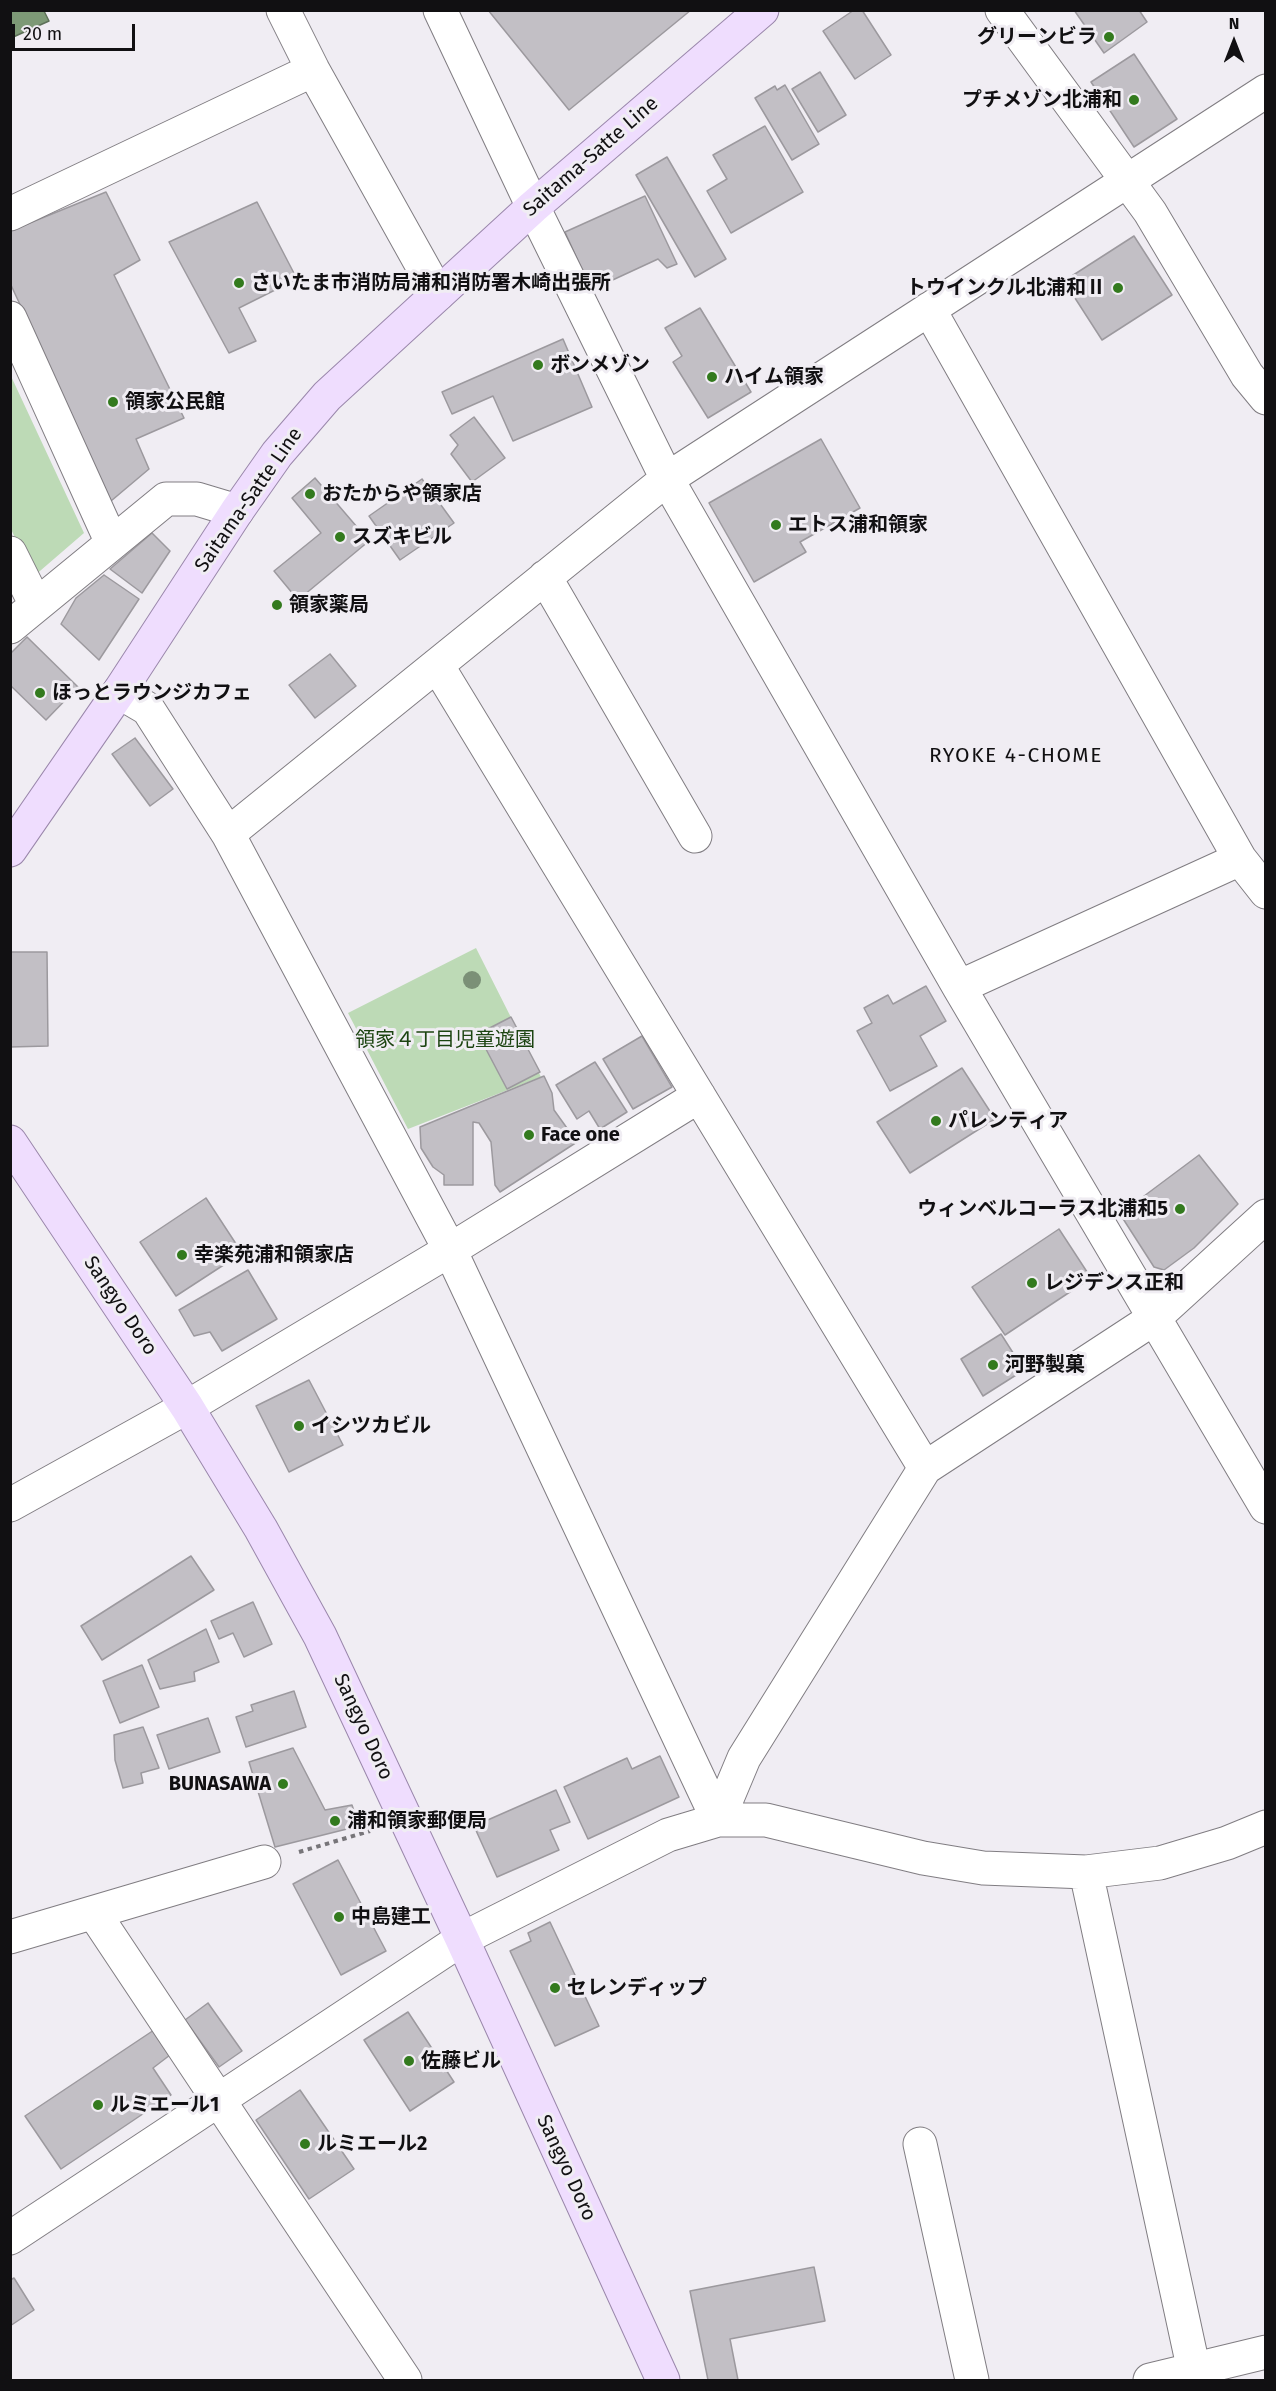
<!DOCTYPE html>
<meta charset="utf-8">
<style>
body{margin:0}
#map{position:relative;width:1276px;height:2391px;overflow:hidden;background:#f0edf3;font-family:"Fira Sans",sans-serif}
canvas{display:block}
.frame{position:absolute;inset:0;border:12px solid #111012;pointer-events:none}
.north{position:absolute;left:1204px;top:12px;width:60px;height:60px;-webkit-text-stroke:4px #f0edf3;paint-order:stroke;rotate:0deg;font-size:16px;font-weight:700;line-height:24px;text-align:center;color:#111012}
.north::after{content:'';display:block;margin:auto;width:21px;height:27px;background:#111012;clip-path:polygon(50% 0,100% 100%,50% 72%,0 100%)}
.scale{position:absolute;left:12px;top:24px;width:123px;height:27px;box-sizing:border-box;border:3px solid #111012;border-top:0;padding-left:8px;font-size:18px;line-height:21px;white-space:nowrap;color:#111012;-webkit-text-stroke:4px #f0edf3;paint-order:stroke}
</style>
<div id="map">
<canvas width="1276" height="2391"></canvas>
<div class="frame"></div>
<div class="north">N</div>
<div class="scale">20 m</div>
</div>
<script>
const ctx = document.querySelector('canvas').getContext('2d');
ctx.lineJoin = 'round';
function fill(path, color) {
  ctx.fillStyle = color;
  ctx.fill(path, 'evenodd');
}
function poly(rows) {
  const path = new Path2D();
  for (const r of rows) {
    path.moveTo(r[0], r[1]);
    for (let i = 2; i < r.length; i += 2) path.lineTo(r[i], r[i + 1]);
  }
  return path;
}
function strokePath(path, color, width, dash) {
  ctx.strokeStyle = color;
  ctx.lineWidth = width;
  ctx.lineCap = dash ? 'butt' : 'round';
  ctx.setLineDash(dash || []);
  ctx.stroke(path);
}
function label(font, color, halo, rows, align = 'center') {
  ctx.font = font + ' "Fira Sans","Noto Sans JP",sans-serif';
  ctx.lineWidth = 6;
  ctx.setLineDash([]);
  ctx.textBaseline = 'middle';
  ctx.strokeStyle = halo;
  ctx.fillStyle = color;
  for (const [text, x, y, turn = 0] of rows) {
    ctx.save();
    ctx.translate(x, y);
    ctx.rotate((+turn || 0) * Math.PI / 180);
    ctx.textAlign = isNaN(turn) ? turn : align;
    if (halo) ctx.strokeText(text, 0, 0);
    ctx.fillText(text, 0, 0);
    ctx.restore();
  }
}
const green = poly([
 [10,374,84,533,33,577,11,529],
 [476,948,541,1077,408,1129,348,1013]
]);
const water = poly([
 [11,10,44,11,49,21,11,38,11,10]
]);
const building = poly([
 [488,10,691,10,569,110,488,10],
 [854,10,862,10,891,55,855,79,823,31,854,10],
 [1074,10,1139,10,1147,22,1104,53,1074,10],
 [1134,54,1177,119,1134,147,1091,82,1134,54],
 [820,72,846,115,818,132,792,89,820,72],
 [785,85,819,144,792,160,755,98,775,86,777,90,785,85],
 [765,126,803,192,731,233,707,191,727,179,713,155,765,126],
 [667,157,726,259,695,277,636,175,667,157],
 [106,192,140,260,114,275,184,418,136,439,149,469,111,501,10,283,10,231,106,192],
 [645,196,677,264,667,268,658,259,591,290,565,232,645,196],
 [257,202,297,279,239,308,256,341,229,353,169,242,257,202],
 [1134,236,1172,295,1102,340,1064,281,1134,236],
 [700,308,751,392,708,418,673,362,682,356,665,328,700,308],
 [563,339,592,407,513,441,493,396,452,414,442,392,563,339],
 [474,417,505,458,472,482,451,454,458,445,450,435,474,417],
 [821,439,860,508,800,542,806,552,754,582,709,503,821,439],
 [315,478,369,541,298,600,274,571,321,533,292,498,315,478],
 [422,479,454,523,400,560,369,516,422,479],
 [152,533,170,551,142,593,110,569,152,533],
 [104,575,139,599,99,660,61,624,76,598,104,575],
 [27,637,78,687,46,720,10,685,10,654,27,637],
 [330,654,356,686,315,718,289,685,330,654],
 [135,738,173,789,150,806,112,754,135,738],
 [10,952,47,952,48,1046,10,1047,10,952],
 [926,986,946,1021,920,1036,937,1066,890,1091,857,1031,872,1023,864,1008,888,995,893,1004,926,986],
 [511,1017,540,1072,507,1089,478,1034,511,1017],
 [642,1036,672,1087,633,1109,603,1059,642,1036],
 [595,1062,627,1112,600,1129,589,1111,577,1119,556,1085,595,1062],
 [962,1068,995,1119,910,1173,877,1122,962,1068],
 [544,1076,552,1093,554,1110,577,1142,500,1192,495,1185,491,1142,479,1123,473,1122,473,1185,444,1185,444,1175,433,1167,421,1148,420,1127,544,1076],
 [1199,1155,1238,1204,1194,1248,1164,1270,1154,1267,1120,1214,1199,1155],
 [206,1198,242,1253,176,1296,140,1242,206,1198],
 [1059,1229,1091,1278,1005,1335,972,1287,1059,1229],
 [248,1270,277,1319,222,1351,210,1332,194,1336,179,1310,248,1270],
 [1001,1334,1024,1370,983,1396,961,1359,1001,1334],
 [309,1380,343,1445,289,1472,256,1406,309,1380],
 [191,1556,214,1590,102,1660,81,1626,191,1556],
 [253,1602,272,1644,244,1657,233,1633,219,1639,211,1621,253,1602],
 [206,1629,219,1662,194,1672,195,1681,160,1689,148,1660,206,1629],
 [142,1665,159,1707,120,1723,103,1681,142,1665],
 [294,1691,306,1727,246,1747,236,1717,253,1711,251,1705,294,1691],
 [208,1718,220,1752,169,1769,157,1735,208,1718],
 [143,1727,159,1768,141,1773,143,1783,123,1788,115,1760,114,1735,143,1727],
 [293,1748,325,1810,352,1805,359,1826,275,1847,249,1762,293,1748],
 [660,1756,679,1797,588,1839,564,1787,627,1758,632,1769,660,1756],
 [556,1790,570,1822,550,1830,559,1850,497,1877,474,1826,556,1790],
 [338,1860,386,1951,341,1975,293,1884,338,1860],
 [550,1922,599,2026,555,2046,510,1951,531,1941,528,1933,550,1922],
 [208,2003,242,2051,219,2067,185,2020,208,2003],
 [408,2012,454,2082,410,2111,364,2040,408,2012],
 [154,2030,170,2055,153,2068,171,2095,61,2169,25,2116,154,2030],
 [300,2090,354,2169,309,2199,256,2120,300,2090],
 [814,2267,825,2321,730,2339,738,2380,708,2380,690,2291,814,2267],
 [14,2278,34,2310,10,2326,10,2280,14,2278]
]);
const path = poly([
 [299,1852,370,1831]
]);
const minor = poly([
 [283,10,313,70,438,294],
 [440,10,533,207,667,479,959,987,1266,1507],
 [1002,10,1150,212,1247,375,1266,398],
 [10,214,313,70],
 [929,309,1240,859,959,987],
 [10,318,112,543],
 [10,553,36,605],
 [545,577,695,836],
 [10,627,166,499,197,499,237,511],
 [437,665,925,1468],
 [119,692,148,709,228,834,450,1250,718,1820],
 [228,834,667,479,1266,91],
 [1240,859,1266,892],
 [10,1505,187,1407,450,1250,699,1096],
 [718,1820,744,1758,925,1468,1153,1319,1266,1216],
 [1086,1872,1196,2380],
 [94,1913,405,2380],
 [10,1937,264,1862],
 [920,2144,972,2380],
 [10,2238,462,1939,668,1835,718,1820,766,1820,923,1858,983,1868,1086,1872,1160,1863,1227,1843,1266,1827],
 [1150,2380,1266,2352]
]);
const major = poly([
 [10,850,119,692,237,511,277,454,327,396,533,207,762,10],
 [10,1142,187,1407,261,1529,320,1636,462,1939,663,2380]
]);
const trees = [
 [472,980]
];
const markers = [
 [1109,37,6,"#337a1e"],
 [1134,100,6,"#337a1e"],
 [239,283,6,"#337a1e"],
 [1118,288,6,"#337a1e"],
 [538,365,6,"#337a1e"],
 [712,377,6,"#337a1e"],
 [113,402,6,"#337a1e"],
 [310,494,6,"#337a1e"],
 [776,525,6,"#337a1e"],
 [340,537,6,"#337a1e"],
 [277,605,6,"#337a1e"],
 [40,693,6,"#337a1e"],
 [936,1121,6,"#337a1e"],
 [529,1135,6,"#337a1e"],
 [1180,1209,6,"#337a1e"],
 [182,1255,6,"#337a1e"],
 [1032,1283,6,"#337a1e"],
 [993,1365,6,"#337a1e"],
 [299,1426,6,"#337a1e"],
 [283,1784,6,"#337a1e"],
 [335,1821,6,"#337a1e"],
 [339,1917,6,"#337a1e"],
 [555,1988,6,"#337a1e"],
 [409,2061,6,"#337a1e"],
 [98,2105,6,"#337a1e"],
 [305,2144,6,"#337a1e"]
];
const poiNames = [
 ["グリーンビラ",1097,37,"right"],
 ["プチメゾン北浦和",1122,100,"right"],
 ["さいたま市消防局浦和消防署木崎出張所",251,283],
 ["トウインクル北浦和Ⅱ",1106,288,"right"],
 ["ボンメゾン",550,365],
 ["ハイム領家",724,377],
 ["領家公民館",125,402],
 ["おたからや領家店",322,494],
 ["エトス浦和領家",788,525],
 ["スズキビル",352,537],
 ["領家薬局",289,605],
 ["ほっとラウンジカフェ",52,693],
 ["パレンティア",948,1121],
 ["Face one",541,1135],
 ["ウィンベルコーラス北浦和5",1168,1209,"right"],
 ["幸楽苑浦和領家店",194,1255],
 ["レジデンス正和",1044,1283],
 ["河野製菓",1005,1365],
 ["イシツカビル",311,1426],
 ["BUNASAWA",271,1784,"right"],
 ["浦和領家郵便局",347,1821],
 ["中島建工",351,1917],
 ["セレンディップ",567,1988],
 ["佐藤ビル",421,2061],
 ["ルミエール1",110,2105],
 ["ルミエール2",317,2144]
];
const streetNames = [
 ["Saitama-Satte Line",591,157,-41],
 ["Saitama-Satte Line",249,500,-55],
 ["Sangyo Doro",120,1306,56],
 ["Sangyo Doro",363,1727,65],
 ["Sangyo Doro",566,2168,65]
];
const parkNames = [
 ["領家４丁目児童遊園",445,1040]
];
const neighbourhoodNames = [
 ["RYOKE 4-CHOME",1016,756]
];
fill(green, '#bddab6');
fill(water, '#7d9976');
strokePath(water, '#5d7058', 1.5);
fill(building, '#c2bfc5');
strokePath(building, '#9c999e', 1.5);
strokePath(minor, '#807d82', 35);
strokePath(major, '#9a87ab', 35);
strokePath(path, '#777579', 4, [4.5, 4.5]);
strokePath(minor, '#fff', 33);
strokePath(major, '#efddfe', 33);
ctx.fillStyle = '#7b9077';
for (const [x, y] of trees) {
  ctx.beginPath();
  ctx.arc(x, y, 9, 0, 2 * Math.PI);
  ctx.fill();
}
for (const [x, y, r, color] of markers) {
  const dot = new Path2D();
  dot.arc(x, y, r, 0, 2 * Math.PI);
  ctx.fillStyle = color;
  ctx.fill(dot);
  strokePath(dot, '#f0edf3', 2);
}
label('bold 20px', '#111012', '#f0edf3', poiNames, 'left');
label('20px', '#111012', '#f0edf3', streetNames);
label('20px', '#1c4411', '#f0edf3', parkNames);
ctx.letterSpacing = '1.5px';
label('21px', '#111012', '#f0edf3', neighbourhoodNames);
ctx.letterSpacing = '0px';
</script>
